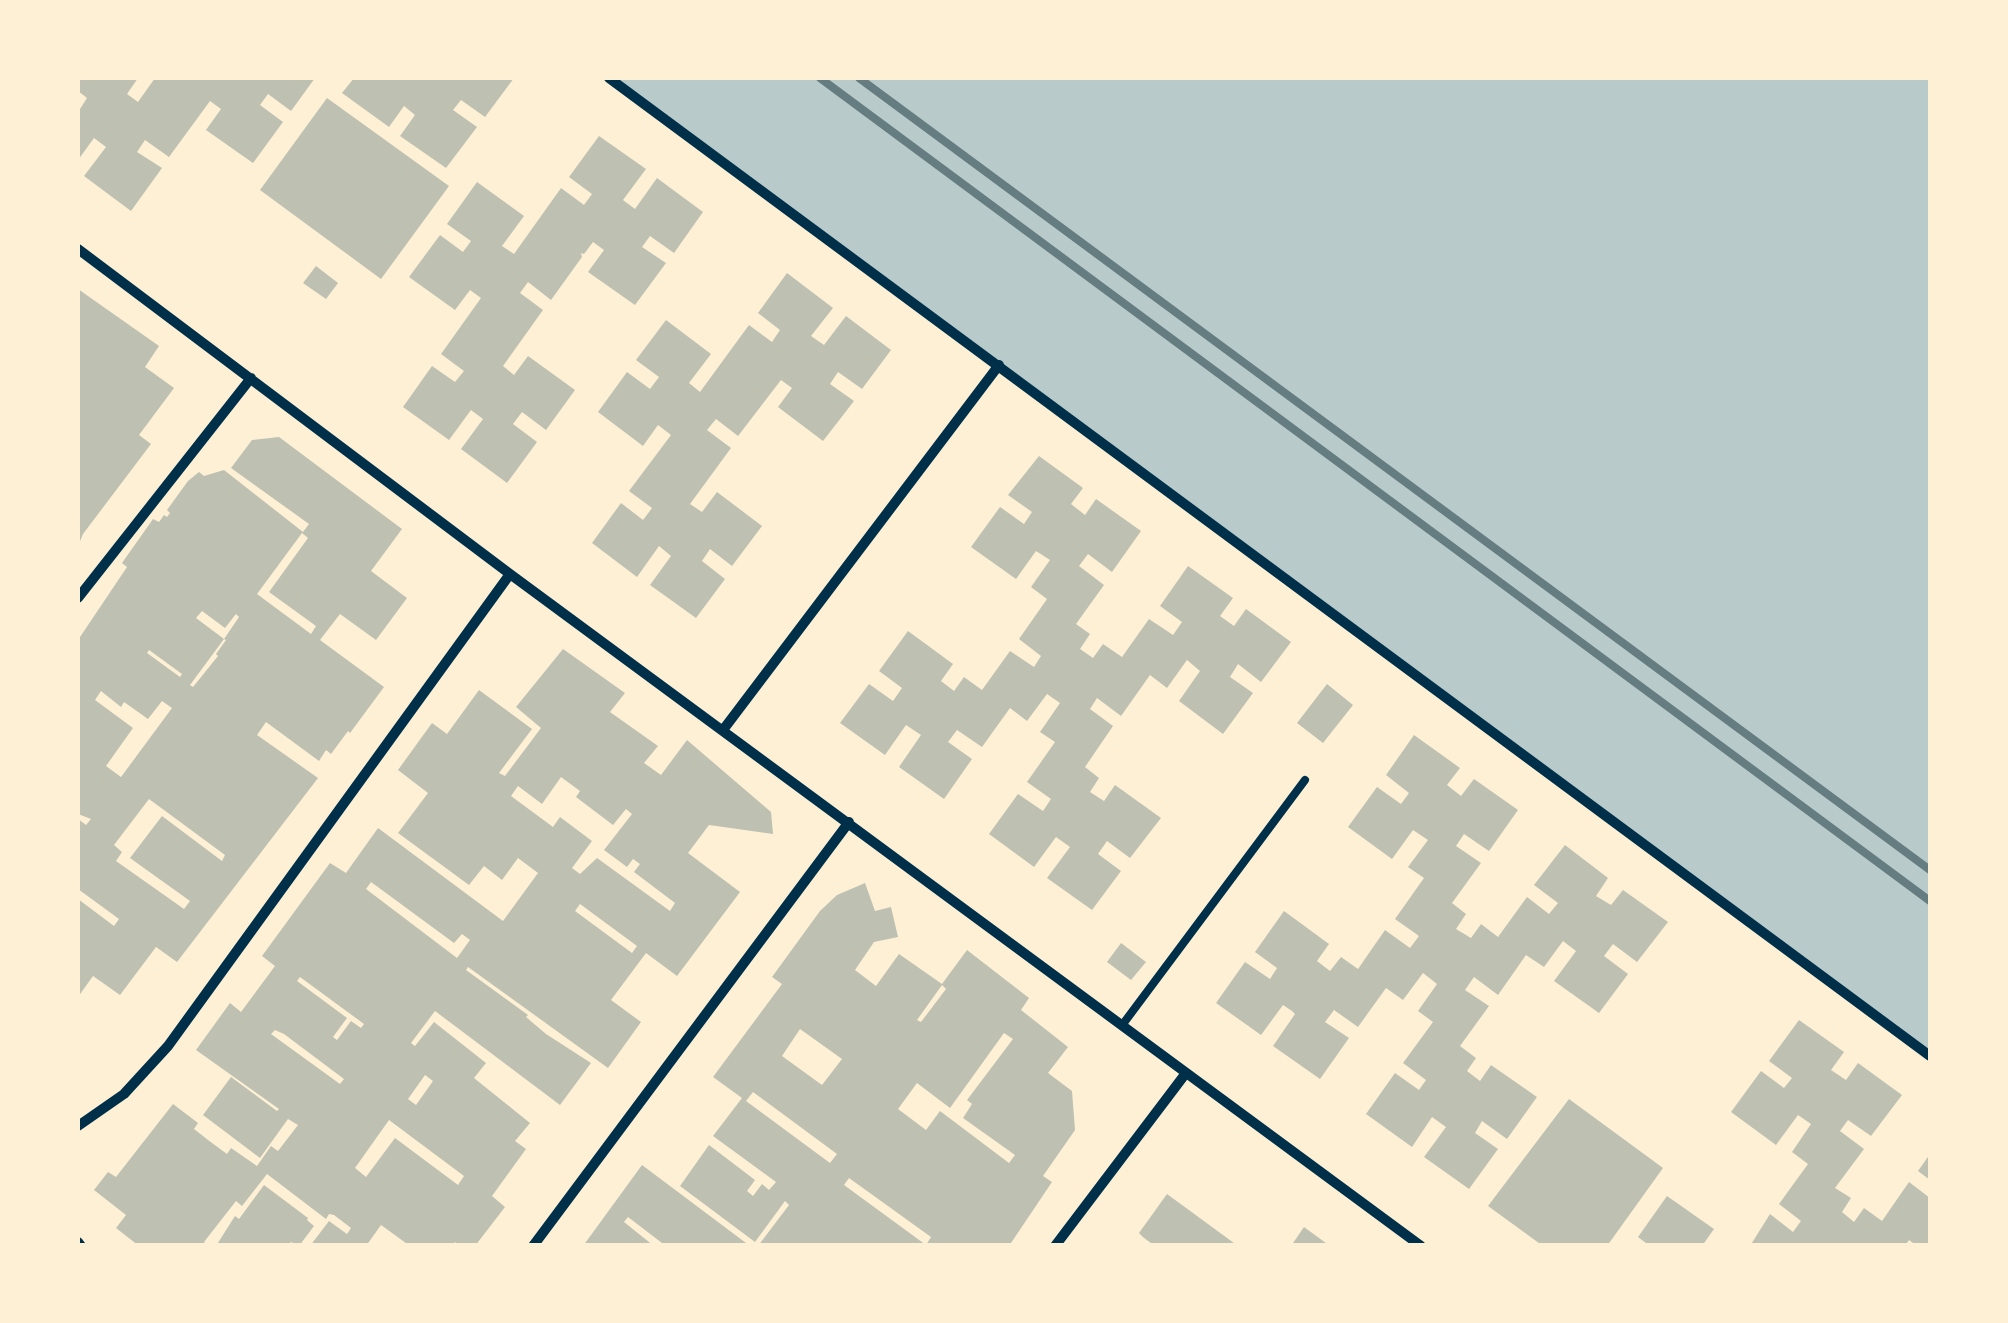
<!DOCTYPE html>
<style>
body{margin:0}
#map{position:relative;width:2008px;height:1323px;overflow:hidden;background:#fdf0d5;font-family:Poppins,sans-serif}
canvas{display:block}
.frame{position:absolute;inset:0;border:80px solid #fdf0d5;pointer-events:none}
</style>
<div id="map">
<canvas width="2008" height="1323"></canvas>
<div class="frame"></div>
</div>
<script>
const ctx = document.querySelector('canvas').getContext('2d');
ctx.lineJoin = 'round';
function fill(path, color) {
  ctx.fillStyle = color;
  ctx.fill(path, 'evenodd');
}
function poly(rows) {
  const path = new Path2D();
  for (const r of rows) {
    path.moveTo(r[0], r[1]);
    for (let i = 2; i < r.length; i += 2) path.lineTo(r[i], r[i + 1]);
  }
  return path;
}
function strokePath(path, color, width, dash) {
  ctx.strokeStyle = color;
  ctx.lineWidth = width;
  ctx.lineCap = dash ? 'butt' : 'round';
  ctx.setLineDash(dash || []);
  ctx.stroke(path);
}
const green = poly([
 [604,78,1930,78,1930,1056,999,365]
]);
const building = poly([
 [78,78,138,78,127,94,138,102,155,78,315,78,291,111,268,94,260,105,283,122,253,163,206,130,221,109,210,101,169,157,145,140,137,152,162,168,131,211,84,176,106,147,94,138,78,160,78,107,80,109,87,98,78,91],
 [354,78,514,78,485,117,461,100,453,110,477,127,446,168,400,136,415,115,404,106,389,127,342,93],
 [327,98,449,186,381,279,260,190],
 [599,136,646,169,623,200,635,209,657,178,703,212,674,253,650,236,642,247,666,263,635,305,588,272,604,250,593,242,584,254,581,253,582,257,551,300,528,282,520,293,543,310,503,366,514,375,528,356,575,390,546,430,522,412,513,424,537,442,507,483,461,449,483,419,471,410,449,440,403,407,432,366,455,382,464,371,441,354,481,298,470,290,455,310,409,277,440,235,463,252,471,241,447,224,477,182,524,216,502,246,514,254,561,188,584,205,592,194,569,177],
 [316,266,338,283,326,299,303,283],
 [787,273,833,308,811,336,824,345,846,316,891,350,862,389,838,372,830,384,854,401,823,441,778,407,792,388,781,380,738,436,716,419,707,430,731,448,690,504,702,512,717,492,762,526,732,566,710,549,702,561,725,579,696,618,650,585,671,556,659,546,637,577,592,543,621,503,643,520,652,508,629,491,671,435,658,425,643,446,598,412,627,372,650,389,659,377,636,360,666,320,711,354,689,383,700,392,749,325,772,342,780,330,758,313],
 [78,289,159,346,145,367,174,388,139,435,151,444,83,534,78,546],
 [279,437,402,529,371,571,407,598,376,640,340,614,320,640,384,687,350,733,348,731,331,754,326,750,319,761,266,722,257,735,318,778,177,962,156,947,120,995,93,976,78,997,78,899,114,926,119,919,78,889,78,819,86,825,91,819,78,814,78,640,127,567,122,563,153,519,159,522,164,515,167,517,170,513,167,510,188,481,199,472,204,476,224,470,303,532,309,524,231,468,252,440],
 [302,533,308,538,269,592,316,626,311,634,257,594],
 [202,611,225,628,236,614,239,617,224,639,226,640,216,654,218,656,193,687,190,685,224,639,196,618],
 [149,650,182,674,180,677,147,653],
 [101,691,121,707,124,702,148,719,162,701,172,708,121,777,106,766,133,728,95,700],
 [149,799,225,855,222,861,162,816,130,858,190,901,184,909,116,861,122,852,114,845],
 [1039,456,1083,488,1071,504,1085,515,1096,499,1141,531,1112,572,1088,554,1079,566,1104,585,1076,624,1090,634,1080,649,1093,658,1103,644,1122,657,1149,619,1173,635,1182,622,1160,606,1188,566,1233,598,1220,616,1234,626,1246,609,1291,642,1261,682,1238,664,1230,677,1253,693,1223,734,1179,701,1200,671,1187,660,1167,688,1150,675,1121,716,1097,698,1090,709,1113,726,1085,767,1099,778,1090,792,1104,801,1115,785,1161,818,1130,858,1107,841,1098,854,1121,871,1092,910,1047,878,1070,847,1056,837,1034,867,989,834,1018,794,1043,811,1051,799,1027,782,1055,742,1040,732,1060,703,1047,694,1027,721,1010,708,982,747,957,730,948,742,972,759,944,799,899,767,921,735,906,725,885,755,840,723,869,684,893,701,902,688,879,671,908,631,953,664,941,681,954,691,964,677,982,690,1010,651,1034,667,1041,656,1019,639,1047,599,1031,587,1050,560,1036,551,1016,579,971,547,1000,507,1024,524,1032,512,1008,495],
 [563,649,625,693,610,712,658,746,644,763,661,775,687,740,771,812,773,834,709,825,688,853,740,892,677,976,646,953,611,1000,641,1022,608,1068,468,967,466,970,528,1015,526,1017,546,1034,591,1063,560,1105,435,1011,411,1043,415,1046,434,1022,486,1063,474,1078,530,1123,515,1141,526,1149,492,1196,505,1207,475,1246,459,1246,455,1242,453,1246,410,1246,381,1225,366,1246,310,1246,329,1221,347,1234,351,1228,334,1215,329,1214,326,1219,267,1174,242,1206,236,1201,204,1242,207,1246,139,1246,116,1228,126,1215,94,1190,108,1172,116,1177,173,1104,198,1123,194,1129,208,1140,227,1154,231,1148,257,1166,271,1146,278,1151,298,1125,288,1119,260,1158,203,1115,231,1077,277,1111,279,1109,196,1050,230,1003,241,1012,275,966,262,956,330,863,346,873,378,828,503,921,538,873,518,858,502,880,484,866,469,885,398,833,428,793,398,770,432,723,447,734,479,690,532,729,499,773,505,776,541,728,516,707],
 [561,777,580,791,576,797,613,825,626,809,632,814,604,850,627,867,633,859,640,864,634,872,675,903,670,911,597,858,580,874,572,868,592,841,560,817,553,827,511,796,518,786,542,804],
 [371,882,454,943,462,934,470,940,457,958,366,889],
 [580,904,637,946,632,953,575,911],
 [300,977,364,1024,361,1028,351,1021,337,1040,333,1037,347,1018,297,981],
 [275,1030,284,1034,344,1079,340,1084,271,1034],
 [425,1075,433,1081,416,1105,408,1099],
 [389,1120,464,1176,458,1185,395,1138,366,1177,355,1168],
 [1327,684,1353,705,1323,743,1297,723],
 [1414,735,1460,768,1447,785,1461,796,1474,779,1518,810,1489,851,1464,834,1456,846,1481,863,1452,903,1466,914,1456,929,1471,938,1481,924,1498,937,1527,897,1549,914,1558,903,1534,885,1565,845,1608,878,1596,896,1611,905,1623,890,1668,922,1637,962,1613,944,1604,956,1628,974,1599,1013,1554,981,1576,951,1563,941,1544,967,1526,955,1498,995,1474,977,1465,990,1489,1006,1460,1046,1476,1058,1467,1071,1480,1081,1491,1065,1537,1097,1507,1139,1482,1121,1475,1133,1498,1149,1469,1189,1424,1157,1446,1127,1432,1117,1412,1147,1366,1114,1395,1073,1419,1090,1426,1080,1403,1063,1433,1022,1418,1011,1437,984,1423,973,1403,1000,1386,988,1358,1027,1334,1010,1325,1022,1349,1038,1320,1079,1273,1046,1295,1014,1292,1011,1283,1005,1261,1035,1216,1003,1245,962,1270,979,1277,968,1255,952,1284,911,1329,944,1317,961,1330,971,1341,957,1358,969,1385,930,1410,948,1419,936,1395,919,1424,878,1408,867,1428,840,1413,830,1392,859,1348,827,1377,787,1401,804,1409,793,1386,775],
 [865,883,875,911,891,907,898,937,874,942,855,970,876,986,899,954,942,984,967,950,1029,998,1021,1010,1068,1047,1048,1073,1072,1091,1075,1130,1043,1176,1052,1182,1009,1246,758,1246,789,1205,785,1201,755,1242,680,1186,709,1145,755,1180,747,1191,753,1196,762,1184,769,1190,776,1182,713,1136,742,1098,713,1077,782,984,772,977,820,911,837,895],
 [942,985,946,989,921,1022,917,1020],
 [800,1029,842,1059,822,1085,782,1056],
 [1004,1033,1013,1039,967,1100,972,1104,963,1118,1015,1155,1009,1163,940,1111,926,1130,898,1109,917,1083,950,1108],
 [753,1092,837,1154,830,1163,746,1101],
 [849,1178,931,1237,926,1245,844,1185],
 [1121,943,1146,962,1131,980,1107,962],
 [1799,1020,1844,1052,1831,1070,1846,1080,1858,1063,1902,1095,1871,1136,1848,1120,1840,1131,1864,1149,1835,1188,1851,1198,1842,1212,1854,1222,1864,1208,1882,1221,1909,1182,1930,1198,1930,1246,1917,1246,1909,1240,1905,1246,1750,1246,1770,1214,1793,1232,1801,1221,1779,1204,1808,1164,1792,1152,1811,1124,1798,1115,1776,1145,1731,1112,1761,1071,1784,1088,1792,1078,1769,1061],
 [1569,1099,1663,1168,1607,1246,1543,1246,1488,1206],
 [1930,1154,1930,1180,1918,1171],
 [642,1165,750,1246,661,1246,662,1243,628,1217,624,1222,654,1246,583,1246],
 [264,1185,308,1218,307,1220,314,1226,299,1246,291,1242,288,1246,216,1246,235,1216,239,1219],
 [1167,1194,1238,1246,1155,1246,1144,1238,1139,1233],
 [1667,1196,1714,1229,1702,1246,1650,1246,1638,1237],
 [1304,1227,1330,1246,1291,1246]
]);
const service = poly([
 [1123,1024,1305,780]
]);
const minor = poly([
 [609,78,1930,1056],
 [78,249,510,574,1421,1246],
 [78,598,251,378],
 [723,730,999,365],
 [78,1126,124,1094,168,1046,510,574],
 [78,1242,81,1246],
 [533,1246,849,822],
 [1055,1246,1186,1073]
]);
const rail = poly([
 [820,78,1930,901],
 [859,78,1930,870]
]);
fill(green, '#b9caca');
fill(building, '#bec0b2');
strokePath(service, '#003049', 8);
strokePath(minor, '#003049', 10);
strokePath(rail, '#657d81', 8);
</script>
